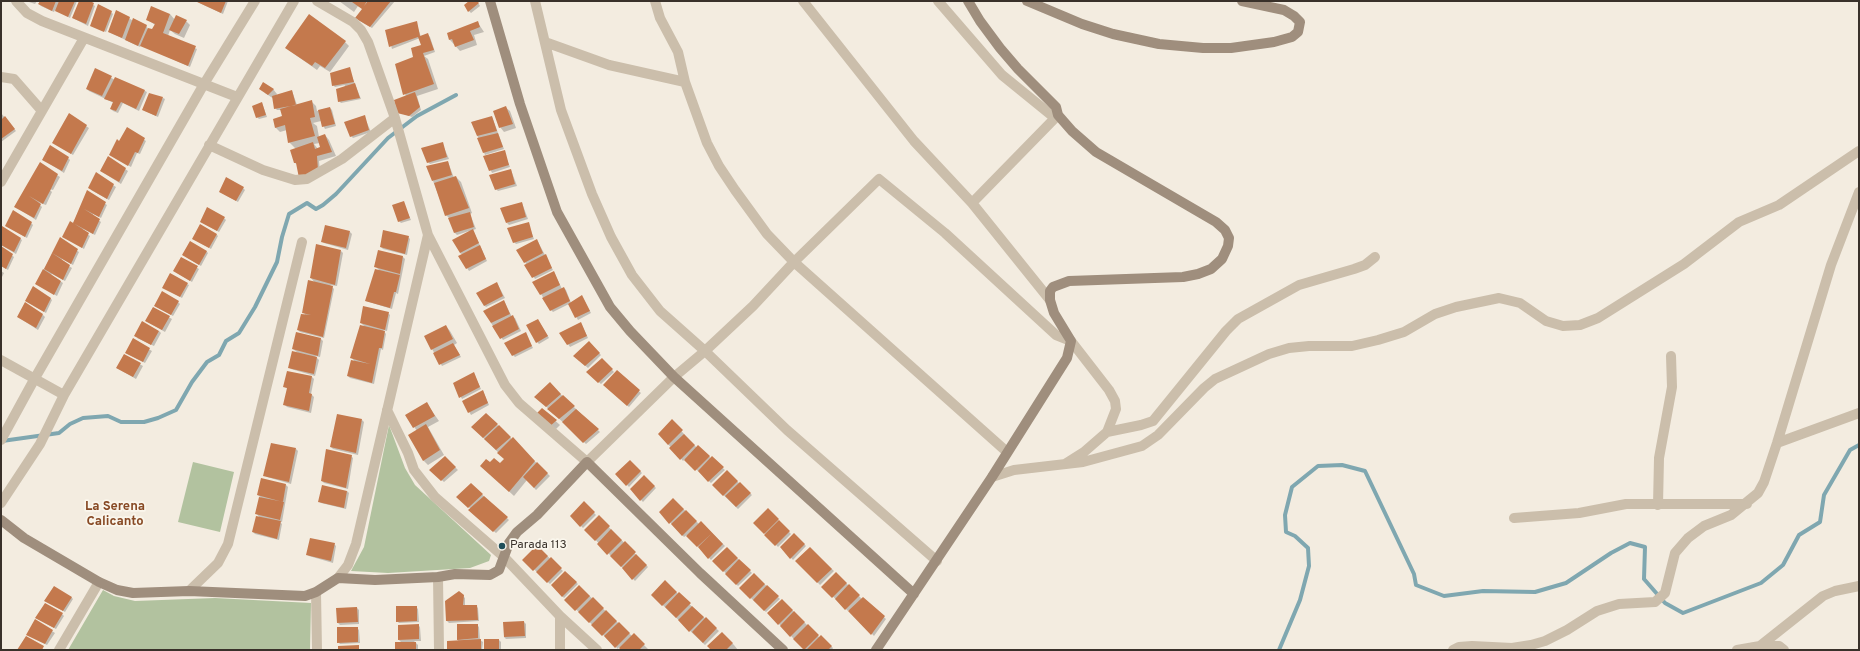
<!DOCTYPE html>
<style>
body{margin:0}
#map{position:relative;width:1860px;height:651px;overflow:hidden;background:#f3ece0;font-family:Overpass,sans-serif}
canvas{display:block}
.frame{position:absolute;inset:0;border:2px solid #39312a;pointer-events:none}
</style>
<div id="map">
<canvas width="1860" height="651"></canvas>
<div class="frame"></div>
</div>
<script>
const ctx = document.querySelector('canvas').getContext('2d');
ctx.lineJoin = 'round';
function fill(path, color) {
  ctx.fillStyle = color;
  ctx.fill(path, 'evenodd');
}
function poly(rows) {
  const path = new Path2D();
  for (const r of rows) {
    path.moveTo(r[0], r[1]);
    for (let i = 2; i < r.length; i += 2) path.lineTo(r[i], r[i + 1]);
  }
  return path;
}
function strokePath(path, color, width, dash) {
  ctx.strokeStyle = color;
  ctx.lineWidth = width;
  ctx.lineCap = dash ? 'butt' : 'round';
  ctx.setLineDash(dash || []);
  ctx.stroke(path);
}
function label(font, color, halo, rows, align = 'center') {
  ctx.font = font + ' Overpass,sans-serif';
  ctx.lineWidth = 3.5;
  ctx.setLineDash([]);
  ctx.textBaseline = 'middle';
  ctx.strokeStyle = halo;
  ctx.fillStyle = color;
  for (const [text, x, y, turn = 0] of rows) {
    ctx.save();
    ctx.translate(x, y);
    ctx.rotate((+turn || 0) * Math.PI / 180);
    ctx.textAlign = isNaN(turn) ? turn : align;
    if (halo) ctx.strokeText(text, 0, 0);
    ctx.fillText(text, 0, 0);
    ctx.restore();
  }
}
const green = poly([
 [389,425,405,468,415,485,491,555,489,561,470,568,388,573,351,571,364,547],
 [193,462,234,472,220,532,178,522],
 [103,590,114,596,135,601,215,598,311,603,310,650,68,650]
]);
const shadow = poly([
 [26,1,37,1,35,4],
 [41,1,77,1,70,18,55,10,54,12,41,6,39,4],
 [80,1,87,1,95,6,88,26,73,18],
 [195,1,228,1,223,14],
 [339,1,395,1,372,28,358,20,363,9,358,6,354,12],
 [470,1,477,1,480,6,471,13,469,11],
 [111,12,113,14,106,32,92,26],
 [170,14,175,20,186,21,190,25,184,38,175,34,170,30,168,36,197,49,190,67,141,45,140,47,109,32,129,18,133,21,146,25,148,29,156,32,155,25,147,19],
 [416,22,421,37,428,35,430,37,435,52,424,56,428,59,438,89,417,96,421,110,412,117,398,112,406,97,396,64,414,58,422,46,420,38,392,49,387,31],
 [478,23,484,32,474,35,477,45,460,51,450,40,448,34],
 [345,42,349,46,330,72,320,66,317,70,286,48],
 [96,69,115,80,145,91,147,92,139,111,123,103,118,113,113,111,111,109,114,103,89,91,87,89],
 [349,69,361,99,341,103,339,101,345,85,335,87,333,85],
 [273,89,277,94,276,96,292,91,297,105,311,101,316,106,317,111,330,108,332,110,336,126,325,129,321,121,313,123,317,126,319,137,325,135,329,140,336,156,319,161,320,172,298,165,295,163,296,149,289,142,287,130,280,132,276,128,274,120,283,117,281,110,277,110,275,108,274,99,265,93],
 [320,143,321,148,318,149,314,144],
 [163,98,165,99,158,117,143,110],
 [262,103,267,117,259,119,257,117],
 [505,107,510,111,516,128,504,132,500,127],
 [1,113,16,131,1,142],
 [69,115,89,128,73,155,55,144],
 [364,116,371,132,353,138,351,136],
 [492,117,504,149,485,155,472,122],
 [127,128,146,141,140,154,137,153,131,167,112,156],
 [442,143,449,159,430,164,428,162],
 [504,152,510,167,492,173,485,157],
 [108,157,128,171,121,184,101,171],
 [68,158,70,160,64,173,44,160],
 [448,162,454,178,456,177,461,182,472,213,470,214,476,229,473,230,487,261,469,271,460,257,463,255,460,253,469,231,457,235,455,233,450,219,446,215,433,181],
 [40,164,60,177,53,190,49,189,52,192,46,205,37,202,42,207,36,220,16,207],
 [511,170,517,186,498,191,496,189],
 [96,174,116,187,109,200,91,190],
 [243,188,245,190,238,202,220,192],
 [88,192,107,205,101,218,93,214,93,216,101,222,95,235,83,229,82,230,90,236,84,249,66,238],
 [403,203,411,220,401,223,399,221],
 [522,203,528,219,509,225,507,223],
 [224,218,226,220,219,232,201,222],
 [31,223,33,225,27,238,8,227],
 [528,223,534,239,516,244,514,242],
 [3,227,22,240,16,254,1,245],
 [350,232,352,234,348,250,324,243,322,241],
 [216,234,218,236,211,249,195,240],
 [408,237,410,239,407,255,383,249,381,247],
 [60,239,79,252,73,265,62,259,61,261,72,268,65,281,52,274,51,275,63,283,57,296,36,284],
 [537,240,553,270,535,279,525,262],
 [1,247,14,257,8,270,1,266],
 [206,251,208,253,201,266,183,255],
 [341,251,343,253,337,286,330,285,334,289,324,338,300,332,298,330,305,314,303,312,315,283,311,278],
 [379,251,403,257,405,259,398,294,396,293,392,309,366,301,380,271,376,267],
 [181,258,199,269,192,282,174,271],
 [1,271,4,273,1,279],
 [554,272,562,289,564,288,566,290,571,303,583,298,591,313,578,320,569,304,553,312,551,310,541,294],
 [497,283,505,298,486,307,484,305],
 [187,284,189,285,182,298,166,289],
 [50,298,52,300,46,313,26,301],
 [504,301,512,317,515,318,521,331,503,340,491,323],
 [178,302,180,304,173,316,155,306],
 [153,308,172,319,165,332,146,321],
 [388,313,390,315,387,331,383,330,386,334,383,350,381,349,374,384,350,378,348,376,355,362,352,358,365,327,361,323],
 [43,315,45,317,38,330,18,317],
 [538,320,549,338,539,344,537,342],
 [581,323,588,338,570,347,561,333],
 [446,326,450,331,457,343,454,345,461,357,442,366,432,349],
 [159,331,161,333,154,346,137,338],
 [525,333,533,348,515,357,513,355],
 [320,338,323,341,320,357,315,356,319,360,315,376,291,369,289,367,298,353,293,349],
 [133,340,152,351,145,363,126,353],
 [589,343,601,355,588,368,574,356],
 [124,355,143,366,136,379,117,368],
 [602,359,614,372,601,384,587,372],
 [288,372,312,377,314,379,311,394,314,397,311,413,287,407,285,405,288,389,285,387],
 [617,372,641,393,629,407,604,385],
 [475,376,481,389,462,399,454,384],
 [550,384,600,432,586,444,536,397],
 [483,391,489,405,471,415,463,401],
 [427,404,439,421,428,427,444,455,428,465,423,460,417,431,407,416],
 [542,409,560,425,554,431],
 [486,414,550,476,536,490,527,480,514,496,486,470,490,464,500,465,505,459,472,427],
 [362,420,364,422,358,455,333,449,331,447],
 [672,421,697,448,698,447,725,470,711,483,685,459,683,461,659,434],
 [296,449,298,451,291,484,267,477,265,475],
 [351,456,353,458,348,489,324,483,322,481],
 [445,457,458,470,444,482,431,470],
 [630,461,642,473,629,487,617,474],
 [727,472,752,495,738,509,713,485],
 [644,476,656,488,643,502,631,489],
 [471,484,509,520,496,533,471,512,471,509,457,497],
 [286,485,288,487,282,522,279,521,282,524,279,540,255,534,253,532,260,518,256,513,262,499,258,495],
 [347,491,349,493,346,509,321,503,319,501],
 [673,499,699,524,701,522,725,546,711,560,687,535,684,537,660,512],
 [584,502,596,515,583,528,571,516],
 [768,509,791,534,778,547,755,523],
 [599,517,648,567,635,581,586,530],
 [794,534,806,546,793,560,781,547],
 [334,544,336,546,333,563,309,556,307,554],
 [537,546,563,571,550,584,524,560],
 [727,548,752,573,738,586,714,561],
 [810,548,834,571,820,585,797,561],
 [565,572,578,584,564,598,552,585],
 [836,573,862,599,863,598,886,619,874,636,849,610,848,611,823,587],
 [754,574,780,599,766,612,740,588],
 [665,582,719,631,705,645,652,595],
 [579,586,632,636,634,635,649,650,622,650,619,647,618,649,566,600],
 [459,592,465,598,465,606,476,606,478,608,479,621,449,623,447,621],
 [71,597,73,599,65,612,46,601],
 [782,600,820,638,821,636,833,648,832,650,805,650,779,624],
 [416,607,418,609,419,622,399,623,397,621],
 [357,608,359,610,359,624,340,625,338,623],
 [62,614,64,616,56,629,36,618],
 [36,621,55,633,47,645,27,635],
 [524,622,526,624,526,638,506,639,504,637,504,623],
 [418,625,420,627,421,641,414,641,418,645,418,650,396,650,402,643,399,640],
 [458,625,477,625,479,627,480,640,483,642,482,650,448,650,458,641],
 [357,628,359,630,360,643,340,644,338,642],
 [722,633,734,645,738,650,712,650],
 [499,640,501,642,501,650,485,650]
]);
const stream = poly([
 [2,441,59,433,70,424,83,418,108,416,121,422,144,422,158,418,176,410,192,382,207,362,219,355,226,341,239,333,255,307,277,262,282,237,289,214,307,203,316,209,323,205,336,194,388,138,417,116,456,95],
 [1279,650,1300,600,1309,566,1308,548,1295,536,1286,532,1285,515,1292,487,1318,466,1342,465,1365,471,1414,574,1416,585,1444,596,1483,591,1535,592,1566,583,1611,553,1630,543,1645,547,1644,579,1665,603,1683,613,1761,583,1783,565,1799,535,1820,522,1824,495,1850,450,1859,445]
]);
const building = poly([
 [40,1,56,1,52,11,38,4],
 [59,1,75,1,68,17,55,11],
 [79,1,90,1,94,3,86,24,72,18],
 [195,1,226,1,221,13],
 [352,1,367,1,364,6,368,1,391,1,370,27,355,18,362,9,352,2],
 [469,1,477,1,479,3,468,12,464,5],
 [98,4,112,11,104,32,90,26],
 [151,6,170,14,163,33,196,46,188,66,140,46,148,28,152,29,155,24,146,20],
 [116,10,130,17,122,38,108,32],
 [309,14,346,41,325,68,315,62,312,66,285,48],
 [176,15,187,20,179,34,169,30],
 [133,18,147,25,138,46,125,40],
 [417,21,420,36,428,33,434,50,423,53,434,84,403,95,395,64,413,57,411,48,421,45,418,37,389,47,385,30],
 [478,21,480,27,470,31,474,40,455,47,452,39,449,40,447,33],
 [350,67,354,82,332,86,330,73],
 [95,68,112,76,102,96,86,89],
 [115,77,145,90,136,109,121,102,116,111,110,109,113,102,104,99],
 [263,82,274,89,268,95,259,89],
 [355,83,360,98,338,102,336,89],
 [292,90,296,105,274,109,272,96],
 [415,92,420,107,409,116,397,113,394,100],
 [149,93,163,97,156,116,142,110],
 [312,100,315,117,310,118,315,136,288,143,285,125,275,128,273,119,282,116,280,109],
 [262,102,266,115,256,118,252,106],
 [506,106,513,124,499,128,493,111],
 [330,107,335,124,322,127,318,110],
 [69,113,87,125,71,154,52,143],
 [365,115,369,130,350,137,344,122],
 [5,116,15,129,1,139,1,120],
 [492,116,497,131,477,136,471,122],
 [127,127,145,138,138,153,135,152,128,166,109,155,117,139,119,141],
 [498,133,503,147,483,153,477,138],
 [325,134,332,152,317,156,318,170,299,178,296,163,294,163,290,150,313,142,315,149,320,147,317,137],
 [443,142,447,157,427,163,421,148],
 [50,145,69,157,62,171,42,160],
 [505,150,509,165,489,171,483,156],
 [108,156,126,168,119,182,100,171],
 [448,161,452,175,432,181,426,166],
 [40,162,58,174,51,189,44,185,51,189,43,204,29,196,41,204,34,218,14,207],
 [511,169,515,184,495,190,489,175],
 [96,172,114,184,107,199,88,188],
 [456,176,469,208,445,216,434,183],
 [226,177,244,187,236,201,219,192],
 [87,190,106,202,99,217,84,209,100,219,93,234,73,223],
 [404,201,410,218,398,222,392,205],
 [522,202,526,217,506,223,500,208],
 [207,207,225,217,217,231,200,222],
 [13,210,32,222,25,237,5,226],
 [470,212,474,227,454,233,448,218],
 [70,221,89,233,82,248,62,237],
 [529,222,533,237,513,243,507,228],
 [200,224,217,234,209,248,192,239],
 [325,225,350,231,346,248,321,242],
 [2,226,21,238,14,252,1,245],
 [473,229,479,243,460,253,452,240],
 [383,230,409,236,405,254,380,247],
 [60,237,78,249,71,264,52,253],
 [537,239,543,253,524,263,516,250],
 [190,241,207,251,199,265,182,255],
 [316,244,341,250,335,285,310,278],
 [480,245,486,259,466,269,458,256],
 [1,246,13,254,6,269,1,266],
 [378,250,403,256,400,274,374,267],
 [52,253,70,265,63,280,44,269],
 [546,254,552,268,532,278,524,265],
 [181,257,198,266,190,281,173,271],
 [43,269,61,281,54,295,35,284],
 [375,269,400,275,396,292,394,292,390,308,365,301],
 [554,271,560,285,540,295,532,282],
 [170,273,188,283,180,297,162,288],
 [308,280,333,286,323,337,297,330,301,314,311,315,302,313],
 [497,282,503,296,484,306,476,293],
 [33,286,51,298,44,312,25,301],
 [564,287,570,301,550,311,542,298],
 [162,291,179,301,171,315,154,306],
 [582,295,590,311,575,318,568,304],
 [504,300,510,314,491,323,483,311],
 [25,302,43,314,36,328,17,317],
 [363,306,389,312,385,330,360,323],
 [153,307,170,316,162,330,145,321],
 [513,315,519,329,500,339,492,326],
 [538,319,548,336,536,343,526,325],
 [142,321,159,331,151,345,134,336],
 [581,322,587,336,567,345,559,333],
 [360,325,385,331,382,348,379,348,372,383,347,376,351,360,370,364,350,358],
 [446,325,453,339,431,350,424,336],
 [296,332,321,338,318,356,292,349],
 [526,332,532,346,512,356,504,343],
 [133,338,150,348,143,362,125,353],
 [589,341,600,353,585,366,573,356],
 [453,343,460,355,439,365,433,353],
 [292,351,317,357,314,374,288,368],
 [124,354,141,363,133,377,116,368],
 [602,358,613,369,598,383,586,372],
 [617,370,640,390,627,406,603,385],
 [287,371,312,376,309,393,312,394,309,411,283,405,287,388,283,387],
 [474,372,480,387,459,398,453,383],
 [550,382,561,394,546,407,534,397],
 [483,390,488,403,468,413,462,401],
 [563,395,575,406,559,419,547,409],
 [427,402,435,416,413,428,405,415],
 [542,408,557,420,549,427,535,415],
 [576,409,599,429,583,443,562,422],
 [486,413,498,424,483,438,471,427],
 [337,414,362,419,356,453,330,447],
 [672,419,683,430,668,445,658,434],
 [426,424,440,450,423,461,408,435],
 [499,425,511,437,496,450,484,439],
 [684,434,695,445,680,460,669,448],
 [513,437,535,461,509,492,480,466,486,459,490,462,494,458,500,463,504,459,497,453],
 [271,443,296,448,289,482,263,476],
 [698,445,710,456,695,471,684,460],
 [326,449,352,455,346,488,321,481],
 [445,456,456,467,441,481,429,470],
 [712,456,724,467,708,482,698,471],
 [630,460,641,471,626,486,615,474],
 [537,462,548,473,534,488,523,477],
 [727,470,738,481,723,496,712,485],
 [644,475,655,486,640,501,630,489],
 [261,478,286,484,283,502,257,495],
 [740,482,751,493,736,507,725,496],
 [471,483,483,494,468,508,456,497],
 [322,485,347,491,344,508,318,502],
 [484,496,508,517,493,532,468,510],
 [259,497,284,502,280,520,255,514],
 [673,498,684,509,669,524,659,512],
 [584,501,595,512,580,527,570,516],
 [768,508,779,519,764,534,753,523],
 [686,510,697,521,682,536,671,524],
 [599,515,610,526,595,541,584,530],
 [256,516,281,521,277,539,252,532],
 [779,520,790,531,775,546,764,535],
 [701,521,723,544,708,559,698,547,711,534,697,547,686,536],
 [611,529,622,540,607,555,597,544],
 [794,533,805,544,790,559,780,547],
 [310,538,335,543,331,561,306,555],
 [625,541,636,552,621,567,610,556],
 [537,545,548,556,533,571,522,560],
 [727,547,738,558,723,572,712,561],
 [810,547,832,569,817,583,795,561],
 [636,554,647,565,632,580,622,568],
 [551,557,562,568,547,583,536,572],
 [739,559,751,570,736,585,725,574],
 [565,571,577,582,562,597,551,585],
 [836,572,847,583,832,598,821,587],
 [754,573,765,584,750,599,739,588],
 [665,580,677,592,662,606,651,595],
 [849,584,860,595,845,610,835,599],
 [579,585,590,596,575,611,564,600],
 [767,585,779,596,764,611,753,600],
 [54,586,72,597,63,611,44,601],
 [459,591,464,595,463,605,477,605,478,620,446,621,445,601],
 [679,592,691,603,676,618,665,607],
 [593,597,604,608,589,623,578,612],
 [863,597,885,616,871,635,848,611],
 [782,599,793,610,778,625,767,613],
 [45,603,63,613,54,628,35,618],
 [396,606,417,606,417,621,396,622],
 [692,606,704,617,689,632,678,620],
 [357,607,358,622,337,623,336,608],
 [606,610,617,621,602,636,591,625],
 [794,611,805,622,790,637,780,626],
 [706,617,717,628,703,643,692,632],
 [35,619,53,630,45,644,26,635],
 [524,621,525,636,504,637,503,622],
 [619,622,630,633,615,648,604,636],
 [419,624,419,639,398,640,398,625],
 [457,624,478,624,478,638,457,640],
 [808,624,819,635,804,650,793,639],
 [337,627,358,627,358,642,337,643],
 [722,632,733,643,726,650,711,650,707,646],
 [634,633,645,644,639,650,621,650,619,648],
 [821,635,832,646,828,650,806,650],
 [26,636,44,646,42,650,17,650],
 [481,639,481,650,447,650,447,641],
 [484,639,499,639,499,650,484,650],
 [395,642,416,642,416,650,395,650],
 [359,645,359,650,338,650,338,646]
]);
const street = poly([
 [16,1,27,13,42,21,237,97],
 [317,1,353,22,361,30,368,42,395,118,428,235,505,385,519,403,587,462,674,377,705,351,753,306,794,262,879,179,945,233,1056,335,1071,341,1109,390,1115,401,1116,409,1107,432,1084,452,1065,464],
 [535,1,561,110,592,194,611,237,632,275,660,311,705,351,787,430,937,561],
 [655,1,660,18,678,52,685,82,707,143,719,166,735,190,767,234,794,262,1007,452],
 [803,1,914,141,972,203,1050,300],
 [938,1,1002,75,1050,114,1058,115],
 [545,42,609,65,685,82],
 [1,77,14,79,42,111],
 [209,145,263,170,295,180,307,179,342,159,395,118],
 [1,182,84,38],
 [972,203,1058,115],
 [1,360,64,395],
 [387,410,408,453,414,470,435,497,504,557,560,616,597,650],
 [1107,432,1141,425,1153,421,1226,331,1238,319,1299,285,1354,269,1365,265,1375,257],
 [1,440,35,378,204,84,255,1],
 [1777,443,1859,413],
 [992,477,1014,470,1083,462,1142,446,1158,435,1204,388,1215,379,1269,354,1289,348,1309,346,1352,346,1378,340,1404,332,1435,314,1456,307,1499,298,1520,303,1546,321,1563,326,1580,325,1598,318,1684,264,1739,222,1779,205,1859,151],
 [1,503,40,444,64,395,294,1],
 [1658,505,1659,458,1672,387,1671,356],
 [1514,518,1579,513,1626,504,1747,504],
 [438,577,439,650],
 [338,578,348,565,356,544,428,235],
 [189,591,218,563,228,544,302,242],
 [316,592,317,650],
 [560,616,560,650],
 [1760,646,1823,596,1835,591,1859,586],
 [59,650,99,582],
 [1453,650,1459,647,1472,646,1512,648,1531,645,1545,641,1567,630,1597,611,1619,604,1655,602,1665,593,1675,553,1688,538,1704,526,1731,515,1758,493,1764,482,1777,443,1831,265,1859,192],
 [1737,650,1760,646,1779,646,1784,650]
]);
const secondary = poly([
 [490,1,520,104,557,212,610,307,630,331,674,377,914,594],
 [1027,1,1082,24,1113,34,1159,44,1203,48,1231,48,1274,42,1292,37,1298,32,1300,22,1294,16,1284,10,1242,1],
 [1,520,24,538,99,582,117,590,133,593,189,591,305,596,316,592,338,578,375,580,438,577,455,574,490,575,499,570,509,543,517,532,537,515,587,462,700,573,783,650],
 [876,650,992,477,1067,358,1071,341,1054,313,1050,300,1050,291,1053,287,1069,281,1183,277,1198,274,1211,269,1222,259,1228,246,1229,238,1225,230,1216,222,1096,152,1072,131,1058,115,1056,107,1018,69,1000,48,980,21,968,1]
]);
const markers = [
 [502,546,4,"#204f5a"]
];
const poiNames = [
 ["Parada 113",510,546]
];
const neighbourhoodNames = [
 ["La Serena",115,507],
 ["Calicanto",115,522]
];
fill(green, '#b2c29f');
fill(shadow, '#0003');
strokePath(stream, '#7fa7b0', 4);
fill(building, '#c4794d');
strokePath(street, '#cbbeab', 10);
strokePath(secondary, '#9f8e7d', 10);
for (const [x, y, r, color] of markers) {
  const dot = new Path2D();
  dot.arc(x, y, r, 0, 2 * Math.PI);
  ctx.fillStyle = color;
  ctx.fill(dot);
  strokePath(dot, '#faf6ec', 1.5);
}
label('12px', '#39312a', '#faf6ec', poiNames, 'left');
label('bold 13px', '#874924', '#faf6ec', neighbourhoodNames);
</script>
